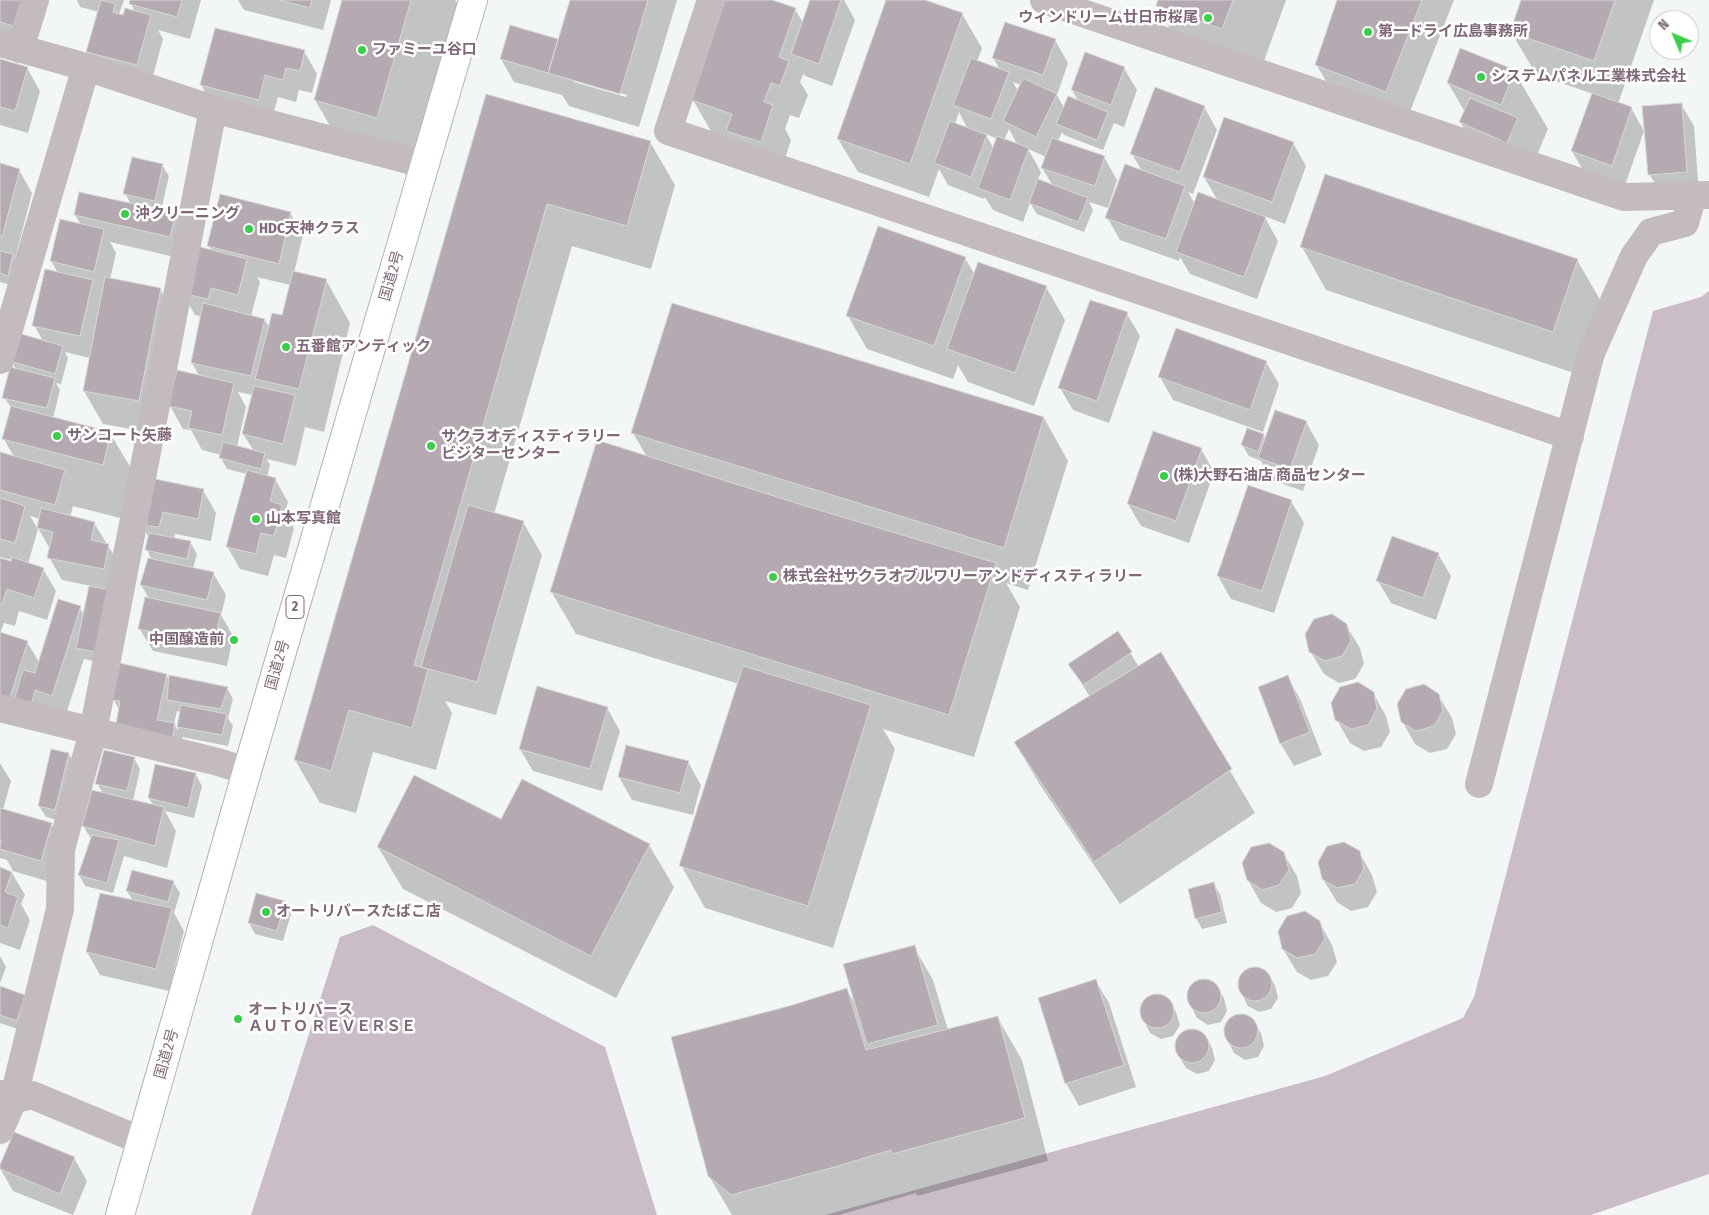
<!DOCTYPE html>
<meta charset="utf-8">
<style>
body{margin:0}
#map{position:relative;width:1709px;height:1215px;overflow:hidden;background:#f3f6f6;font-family:"Fira Sans Condensed",sans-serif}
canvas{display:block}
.north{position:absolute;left:1649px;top:10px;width:50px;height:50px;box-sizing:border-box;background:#fff;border:1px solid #cdc3c9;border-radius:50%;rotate:315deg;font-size:14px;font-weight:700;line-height:20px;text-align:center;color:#816879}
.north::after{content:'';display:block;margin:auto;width:18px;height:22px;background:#39d049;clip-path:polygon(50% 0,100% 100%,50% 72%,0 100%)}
</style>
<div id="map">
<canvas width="1709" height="1215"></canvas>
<div class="north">N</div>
</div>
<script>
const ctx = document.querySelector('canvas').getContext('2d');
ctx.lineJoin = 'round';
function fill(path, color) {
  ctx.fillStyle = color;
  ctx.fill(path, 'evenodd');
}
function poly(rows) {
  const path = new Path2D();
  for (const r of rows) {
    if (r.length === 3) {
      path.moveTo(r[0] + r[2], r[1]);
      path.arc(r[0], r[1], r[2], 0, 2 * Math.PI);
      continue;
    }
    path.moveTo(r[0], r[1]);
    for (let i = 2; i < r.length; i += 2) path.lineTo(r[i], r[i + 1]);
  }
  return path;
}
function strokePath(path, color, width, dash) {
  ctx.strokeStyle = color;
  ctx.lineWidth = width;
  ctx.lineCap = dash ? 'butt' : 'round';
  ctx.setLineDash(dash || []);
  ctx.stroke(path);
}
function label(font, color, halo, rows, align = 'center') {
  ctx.font = font + ' "Fira Sans Condensed","Noto Sans JP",sans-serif';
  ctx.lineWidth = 5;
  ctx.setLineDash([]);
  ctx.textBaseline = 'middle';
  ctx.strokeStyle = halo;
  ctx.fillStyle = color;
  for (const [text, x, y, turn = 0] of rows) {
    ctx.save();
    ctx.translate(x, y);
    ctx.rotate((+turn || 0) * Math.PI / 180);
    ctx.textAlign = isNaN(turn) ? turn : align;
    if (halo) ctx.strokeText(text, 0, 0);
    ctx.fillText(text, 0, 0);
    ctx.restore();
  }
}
const water = poly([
 [1709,291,1709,1174,1591,1215,825,1215,1325,1076,1463,1018,1474,997,1653,311,1701,297],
 [373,925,605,1047,657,1215,251,1215,340,937]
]);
const shadow = poly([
 [0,0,20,37,0,31],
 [77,0,124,0,119,14,124,17,135,12,131,4,132,0,201,0,190,39,158,30,163,39,150,87,101,75,88,52,99,12,80,7],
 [238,0,331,0,323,30,244,10],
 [343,0,455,0,458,5,410,175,348,157,315,100],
 [571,0,677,0,639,127,569,106,562,95,514,82,501,59,511,26,559,40],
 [574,79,627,95,626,97,574,82],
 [727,0,768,0,795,9,803,23,811,0,844,0,855,20,832,86,805,76,804,73,800,82,808,95,799,118,790,115,785,129,791,140,780,174,712,133,693,100],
 [887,0,921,0,962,14,982,48,977,62,1001,71,993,58,1055,40,1068,63,1057,95,1064,108,1079,102,1072,90,1124,68,1137,90,1124,127,1114,123,1103,150,1064,135,1062,132,1058,141,1104,157,1117,180,1108,208,1089,202,1093,210,1084,232,1037,214,1030,203,1023,222,993,210,985,197,984,199,948,185,939,169,929,197,858,172,838,139],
 [1013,82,1021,85,1018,91],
 [959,112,961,116,968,129,955,124],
 [1009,129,1018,146,1004,140],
 [986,134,998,139,994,149,987,137],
 [1028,149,1046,157,1042,168,1053,186,1038,180,1041,172],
 [1159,0,1286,0,1255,86,1190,64,1157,6],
 [1338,0,1454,0,1405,124,1336,98,1316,64],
 [1522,0,1654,0,1618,104,1631,108,1644,131,1624,188,1585,174,1572,151,1593,94,1536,74,1511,32],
 [304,51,317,74,312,93,299,90,296,102,278,97,271,122,214,108,201,85],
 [0,60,27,68,40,91,28,133,0,125],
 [1514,71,1548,129,1534,162,1467,133,1460,122,1465,112,1448,83],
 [487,96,650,142,675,185,651,269,572,246,494,514,523,522,542,555,496,715,445,701,452,713,436,770,373,752,356,813,320,803,295,760],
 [1681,104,1694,126,1699,194,1663,197,1650,175,1643,107],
 [1204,107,1217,130,1193,194,1188,192,1195,204,1218,201,1204,177,1293,143,1306,166,1285,224,1264,216,1278,241,1257,299,1190,274,1180,257,1179,261,1120,240,1107,217,1142,171,1132,154],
 [0,165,19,170,32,193,15,259,19,267,14,286,0,282],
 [162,165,169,176,161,211,175,214,188,237,183,259,110,242,116,253,110,280,160,289,180,323,158,434,103,424,84,391,90,358,65,352,68,358,61,384,56,383,60,390,53,418,110,433,144,490,136,522,73,506,70,517,94,523,122,568,102,663,84,659,65,717,0,715,0,560,11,563,12,560,0,557,0,453,14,457,4,439,12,409,4,397,17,370,11,361,43,341,34,325,58,273,51,261,81,225,75,215,131,205,125,193],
 [30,516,40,519,38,528,50,549,49,557,62,580,91,586,84,616,80,608,39,662,27,642,0,634,4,623,15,626,19,611,47,620,56,591,43,569,28,564,38,529],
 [290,213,303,235,294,273,326,280,350,323,324,432,305,427,296,466,267,459,270,465,267,477,275,479,288,502,285,513,294,528,286,558,274,555,268,576,240,569,227,546,247,474,227,469,221,458,222,455,202,450,191,430,183,429,170,406,200,377,192,363,201,316,195,315,182,292,212,251,209,246],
 [257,277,290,285,283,317,269,327,265,320,251,316,260,282],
 [238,392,253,395,243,434,254,451,237,447,246,407],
 [1302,247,1577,260,1602,303,1577,374,1326,290],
 [965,258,975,275,1046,287,1065,320,1034,406,968,382,958,365,953,379,867,349,848,316],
 [672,304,1044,418,1068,461,1028,590,1006,583,1020,607,974,757,883,729,895,749,833,948,705,908,681,865,739,684,576,634,551,591,647,457,633,433],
 [1127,314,1140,336,1109,423,1073,410,1060,388],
 [1266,362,1279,384,1263,432,1173,400,1160,377],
 [1306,422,1319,445,1303,491,1272,480,1261,461,1249,456,1242,445,1263,435,1266,439],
 [1201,449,1214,472,1189,543,1141,526,1128,504],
 [151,479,203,490,216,513,211,541,175,534,174,539,190,542,197,554,193,569,213,573,226,595,221,615,233,636,227,666,153,651,139,628,150,600,141,585,152,560,147,550,149,538,142,525],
 [1291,501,1304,523,1274,613,1231,599,1218,576],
 [1438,554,1451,576,1436,620,1391,603,1378,581],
 [1346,625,1360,648,1364,664,1355,679,1339,683,1324,674,1310,651],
 [1117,632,1139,667,1160,653,1255,813,1120,904,1040,785,1015,743,1090,697,1070,664],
 [166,675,170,681,227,688,233,699,228,718,233,726,228,746,182,737,188,747,120,711,113,699],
 [177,711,181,712,178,730,174,724],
 [1287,676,1300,699,1322,755,1294,766,1281,744,1259,687],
 [1373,693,1386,716,1390,732,1381,747,1364,751,1350,743,1337,720],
 [1438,695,1452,718,1456,734,1447,749,1430,753,1415,744,1402,721],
 [607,708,620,731,602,791,533,771,520,749],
 [69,754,75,765,61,821,46,817,39,806],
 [134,758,140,769,133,801,154,806,149,798,196,775,202,786,194,818,165,811,176,831,167,868,124,856,113,893,85,886,79,875,92,840,83,826,103,794,97,783],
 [688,762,701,785,693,815,632,800,619,777],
 [0,763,11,781,3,810,51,824,64,846,53,883,13,871,7,860,0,858],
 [502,821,649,845,674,887,616,998,403,889,378,847],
 [1359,852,1372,875,1377,892,1368,907,1351,911,1337,902,1323,879],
 [1283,853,1297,876,1301,893,1292,908,1276,912,1261,903,1248,880],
 [0,869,12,873,25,895,21,904,30,920,20,950,0,943],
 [173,882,180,893,174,913,184,931,169,991,100,975,87,952,133,901,127,891],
 [1213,883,1220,894,1227,923,1202,929,1196,918],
 [284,903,291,914,283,941,255,934,249,923],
 [1319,922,1332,945,1337,962,1328,976,1311,980,1297,972,1283,949],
 [914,947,933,980,948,1030,997,1017,1022,1060,1048,1161,917,1196,916,1193,839,1215,732,1215,709,1176,789,1008,847,990,856,1005],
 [0,956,6,967,0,983],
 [1257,967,1268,974,1275,985,1278,998,1271,1009,1259,1012,1248,1006,1242,994,1239,982,1245,970],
 [1206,980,1217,987,1224,998,1227,1011,1221,1022,1208,1025,1197,1018,1191,1006,1188,994,1194,983],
 [1096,981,1109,1003,1136,1087,1079,1106,1066,1083],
 [0,987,25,996,23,1031,0,1023],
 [1159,995,1170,1001,1176,1012,1180,1025,1173,1036,1161,1039,1150,1033,1144,1021,1141,1009,1147,998],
 [1243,1015,1254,1022,1261,1033,1264,1046,1258,1057,1245,1060,1234,1053,1228,1041,1224,1029,1231,1018],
 [1195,1030,1206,1036,1212,1048,1215,1060,1209,1071,1197,1074,1186,1068,1179,1056,1176,1044,1183,1032],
 [74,1158,87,1181,73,1215,13,1191,0,1168]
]);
const building = poly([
 [0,0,22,0,14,26,0,22,0,0],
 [101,0,115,4,113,12,123,15,125,8,151,15,137,65,86,52,101,0],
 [130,0,182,0,177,17,129,4,130,0],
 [279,0,312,0,310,8,279,0],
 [342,0,411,0,377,118,314,100,342,0],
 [570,0,648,0,620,94,548,73,570,0],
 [725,0,772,0,796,8,779,57,789,61,780,86,771,83,764,102,773,105,761,142,726,131,732,114,691,100,725,0],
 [810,0,841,0,819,64,791,54,810,0],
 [886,0,925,0,963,13,910,164,837,139,886,0],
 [1158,0,1233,0,1222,29,1156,6,1158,0],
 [1337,0,1422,0,1386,92,1315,65,1337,0],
 [1521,0,1615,0,1594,61,1510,32,1521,0],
 [1005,22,1056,39,1043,75,992,58,1005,22],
 [510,25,558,39,548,73,500,59,510,25],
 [215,28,305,50,300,71,286,68,283,80,265,75,259,100,200,85,215,28],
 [1460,48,1515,70,1501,105,1447,83,1460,48],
 [1085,52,1125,67,1111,105,1071,90,1085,52],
 [971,58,1009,72,991,119,953,105,971,58],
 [0,59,28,67,15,111,0,107,0,59],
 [1023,78,1057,94,1036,137,1003,121,1023,78],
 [1155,87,1205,106,1180,172,1130,154,1155,87],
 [1592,93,1632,107,1612,166,1571,151,1592,93],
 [486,94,651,141,627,226,547,204,414,665,428,669,412,728,349,710,331,771,294,760,486,94],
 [1068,96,1108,112,1097,140,1056,124,1068,96],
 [1470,98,1518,118,1507,143,1459,122,1470,98],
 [1682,103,1687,172,1648,175,1642,106,1682,103],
 [1224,117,1294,142,1272,202,1203,177,1224,117],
 [950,121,987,135,971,177,934,163,950,121],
 [997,136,1029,148,1010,200,978,188,997,136],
 [1052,138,1105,156,1095,186,1041,168,1052,138],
 [132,157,163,164,155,201,123,194,132,157],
 [0,163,20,169,2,237,0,236,0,163],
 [1125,164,1185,186,1166,239,1105,218,1125,164],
 [1325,174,1578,259,1553,332,1300,247,1325,174],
 [1038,179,1088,198,1078,222,1029,203,1038,179],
 [79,192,176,213,170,237,74,215,79,192],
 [1198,192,1266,217,1244,277,1176,252,1198,192],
 [220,194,291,212,279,264,207,246,220,194],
 [60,219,104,229,94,272,50,261,60,219],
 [878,226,966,257,934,346,846,316,878,226],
 [193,245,247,259,238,295,211,288,208,299,181,293,193,245],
 [0,251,13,254,8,276,0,273,0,251],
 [978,262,1047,286,1015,373,947,349,978,262],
 [45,269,93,280,80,336,32,326,45,269],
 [293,271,327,279,299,389,255,379,272,313,282,315,293,271],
 [105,277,161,288,139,401,83,391,105,277],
 [1090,300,1128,312,1097,401,1058,388,1090,300],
 [203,303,265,319,251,376,191,363,203,303],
 [672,303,1044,417,1004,548,631,433,672,303],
 [1176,328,1267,361,1250,410,1158,377,1176,328],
 [18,333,63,346,55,374,10,361,18,333],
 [10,367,55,378,47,408,2,398,10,367],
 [177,370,234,383,222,435,188,428,192,411,168,406,177,370],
 [254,386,295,395,283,444,242,434,254,386],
 [11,406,111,432,103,465,2,439,11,406],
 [1275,410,1307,421,1290,469,1258,458,1275,410],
 [1247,428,1264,434,1258,452,1241,445,1247,428],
 [1153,431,1202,448,1176,521,1127,504,1153,431],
 [597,440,799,504,996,563,949,715,550,592,597,440],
 [223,442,265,453,261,469,219,458,223,442],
 [0,452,65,470,55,505,0,490,0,452],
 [247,470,276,478,270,501,282,505,274,536,261,533,256,554,226,547,247,470],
 [150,478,204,489,198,519,163,512,159,527,140,525,150,478],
 [1248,485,1292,500,1262,591,1217,576,1248,485],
 [0,498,25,506,15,543,0,539,0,498],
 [468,505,524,521,477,682,421,667,468,505],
 [41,508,95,522,91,540,109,544,104,569,47,558,53,532,37,528,41,508],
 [149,533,191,541,187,559,145,550,149,533],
 [1392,536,1439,553,1423,598,1376,581,1392,536],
 [12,557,44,568,34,598,7,589,2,604,0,604,0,558,11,561,12,557],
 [148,558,214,572,207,600,140,585,148,558],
 [89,586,110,590,96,652,76,648,89,586],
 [145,597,221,613,214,644,138,629,145,597],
 [58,599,81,606,52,696,35,690,31,706,14,701,23,670,35,673,58,599],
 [1332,614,1347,624,1351,641,1342,656,1325,661,1309,652,1305,634,1314,619,1332,614],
 [1118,631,1132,652,1083,685,1068,664,1118,631],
 [0,632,28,641,9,700,0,697,0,632],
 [1161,652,1232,769,1094,862,1014,742,1161,652],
 [120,663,167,674,157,720,175,723,172,741,115,730,120,701,112,700,120,663],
 [743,666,871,705,808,906,679,866,743,666],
 [169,675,228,687,221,709,167,700,169,675],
 [1288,675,1310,732,1280,744,1258,687,1288,675],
 [1358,682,1374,692,1377,709,1368,725,1351,729,1335,720,1331,703,1340,687,1358,682],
 [1424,684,1439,694,1443,711,1434,726,1416,731,1401,722,1397,704,1406,689,1424,684],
 [537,686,608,707,590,769,519,749,537,686],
 [181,705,227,714,222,735,177,727,181,705],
 [626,745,689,761,680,793,618,777,626,745],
 [51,749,69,753,55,810,38,806,51,749],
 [104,750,135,757,127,791,95,784,104,750],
 [155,764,196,773,188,808,148,798,155,764],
 [414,775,501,819,522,779,650,844,591,956,377,847,414,775],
 [92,790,164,807,155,846,82,826,92,790],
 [0,808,52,823,41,861,0,849,1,840,0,840,0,808],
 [92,835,119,840,107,883,78,875,92,835],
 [1344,842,1360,851,1364,869,1355,884,1337,888,1322,879,1318,862,1327,846,1344,842],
 [1269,843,1284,852,1289,870,1279,885,1262,890,1247,880,1242,863,1251,847,1269,843],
 [0,867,12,872,5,892,18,897,8,928,0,925,0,867],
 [132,870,174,881,168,902,126,891,132,870],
 [1214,882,1222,912,1195,919,1188,889,1214,882],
 [100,893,172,908,156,969,86,952,100,893],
 [256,893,285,901,277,931,248,923,256,893],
 [1305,911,1320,921,1325,939,1315,954,1297,958,1282,949,1278,931,1287,916,1305,911],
 [915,945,938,1025,867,1044,843,964,915,945],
 [1255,984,17],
 [1096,979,1124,1065,1065,1084,1038,998,1096,979],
 [1204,996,17],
 [0,986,25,995,17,1021,0,1015,0,986],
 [847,988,866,1050,998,1016,1025,1118,892,1154,891,1150,838,1166,731,1195,708,1176,671,1037,789,1006,847,988],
 [1157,1011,17],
 [1241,1031,17],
 [1192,1046,17],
 [14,1132,75,1157,60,1194,0,1169,0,1165,14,1132]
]);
const minor = poly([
 [711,0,668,131,1570,436],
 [1044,0,1624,197,1709,195],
 [0,43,86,67,213,109,424,164],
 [20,49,35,0],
 [0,360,86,67],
 [0,708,218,762,247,771],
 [1479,784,1591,353,1634,256,1651,232,1685,223,1693,195],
 [0,1094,13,1100,32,1095,142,1141],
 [0,1130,13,1100,60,909,61,849,93,732,213,109]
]);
const highway = poly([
 [120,1215,247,771,473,0]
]);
const markers = [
 [1208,18,5,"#39d049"],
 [1368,32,5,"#39d049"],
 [362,50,5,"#39d049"],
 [1481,77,5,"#39d049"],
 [125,214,5,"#39d049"],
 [249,229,5,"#39d049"],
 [286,347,5,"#39d049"],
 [57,436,5,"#39d049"],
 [431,446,5,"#39d049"],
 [1164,476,5,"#39d049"],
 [256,519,5,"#39d049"],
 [773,577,5,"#39d049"],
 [234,640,5,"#39d049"],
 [266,912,5,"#39d049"],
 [238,1019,5,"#39d049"]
];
const shields = [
 [295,607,18]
];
const shieldNames = [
 ["2",295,607]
];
const poiNames = [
 ["ウィンドリーム廿日市桜尾",1198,18,"right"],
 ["第一ドライ広島事務所",1378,32],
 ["ファミーユ谷口",372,50],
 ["システムパネル工業株式会社",1491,77],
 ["沖クリーニング",135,214],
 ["HDC天神クラス",259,229],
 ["五番館アンティック",296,347],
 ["サンコート矢藤",67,436],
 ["サクラオディスティラリー",441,437],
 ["ビジターセンター",441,454],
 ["(株)大野石油店 商品センター",1174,476],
 ["山本写真館",266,519],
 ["株式会社サクラオブルワリーアンドディスティラリー",783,577],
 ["中国醸造前",224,640,"right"],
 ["オートリバースたばこ店",276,912],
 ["オートリバース",248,1010],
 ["ＡＵＴＯ ＲＥＶＥＲＳＥ",248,1027]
];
const streetNames = [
 ["国道2号",392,276,-74],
 ["国道2号",278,665,-74],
 ["国道2号",167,1054,-74]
];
fill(water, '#cabdc8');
fill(shadow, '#0003');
fill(building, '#b5aab2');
strokePath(building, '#d6d7d7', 1);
strokePath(highway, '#b8b1b6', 30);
strokePath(minor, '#c3bbc0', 28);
strokePath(highway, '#fff', 28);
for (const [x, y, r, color] of markers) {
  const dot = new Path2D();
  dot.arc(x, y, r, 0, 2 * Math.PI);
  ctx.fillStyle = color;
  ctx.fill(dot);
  strokePath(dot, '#fff', 2);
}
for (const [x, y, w] of shields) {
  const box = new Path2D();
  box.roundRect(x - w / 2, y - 11.5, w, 23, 4);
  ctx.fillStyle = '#fff';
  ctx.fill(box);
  strokePath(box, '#816879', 1);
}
label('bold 14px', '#816879', null, shieldNames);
label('bold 15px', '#816879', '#fff', poiNames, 'left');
label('15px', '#816879', '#fff', streetNames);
</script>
